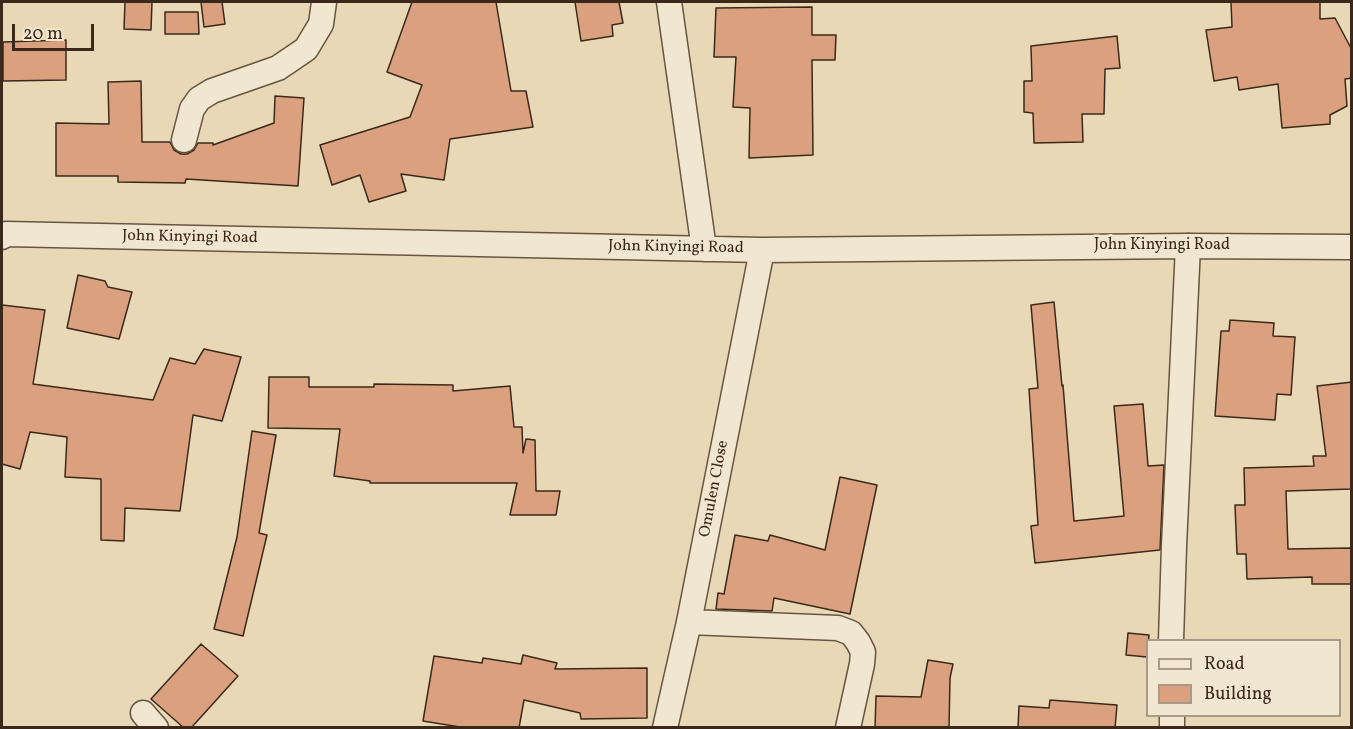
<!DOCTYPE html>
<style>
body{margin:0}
#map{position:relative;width:1353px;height:729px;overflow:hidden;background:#e9d8b5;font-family:Vollkorn,serif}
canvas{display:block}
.frame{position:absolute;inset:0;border:3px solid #3a291b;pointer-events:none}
.legend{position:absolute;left:1146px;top:639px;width:195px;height:78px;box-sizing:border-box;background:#f1e6cf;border:2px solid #a89a87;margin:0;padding:8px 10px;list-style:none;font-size:18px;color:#3a291b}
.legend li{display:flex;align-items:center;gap:12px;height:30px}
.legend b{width:30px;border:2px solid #a89a87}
.scale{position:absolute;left:12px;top:24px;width:82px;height:27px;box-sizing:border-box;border:3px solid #3a291b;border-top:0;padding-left:8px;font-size:18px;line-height:21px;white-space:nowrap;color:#3a291b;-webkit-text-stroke:4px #f1e6cf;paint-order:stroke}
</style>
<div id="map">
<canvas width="1353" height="729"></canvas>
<div class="frame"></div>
<ul class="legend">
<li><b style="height:8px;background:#f1e6cf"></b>Road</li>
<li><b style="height:16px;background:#dba07d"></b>Building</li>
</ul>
<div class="scale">20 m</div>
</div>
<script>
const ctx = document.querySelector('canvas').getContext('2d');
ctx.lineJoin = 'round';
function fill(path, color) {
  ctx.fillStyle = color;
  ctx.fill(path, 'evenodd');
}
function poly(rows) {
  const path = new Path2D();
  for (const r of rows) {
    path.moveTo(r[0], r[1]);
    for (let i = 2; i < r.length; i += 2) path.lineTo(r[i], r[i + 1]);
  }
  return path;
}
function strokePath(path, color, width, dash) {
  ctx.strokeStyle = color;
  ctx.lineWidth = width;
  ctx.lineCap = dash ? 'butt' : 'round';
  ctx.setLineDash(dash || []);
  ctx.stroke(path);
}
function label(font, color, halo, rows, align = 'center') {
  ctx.font = font + ' Vollkorn,serif';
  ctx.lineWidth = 5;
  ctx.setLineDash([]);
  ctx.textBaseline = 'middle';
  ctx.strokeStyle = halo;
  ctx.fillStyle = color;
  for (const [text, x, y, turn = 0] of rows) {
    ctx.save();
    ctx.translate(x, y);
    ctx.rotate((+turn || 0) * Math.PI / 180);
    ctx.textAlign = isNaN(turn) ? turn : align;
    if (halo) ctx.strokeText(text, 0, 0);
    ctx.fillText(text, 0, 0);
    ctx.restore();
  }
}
const building = poly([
 [125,2,152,2,151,30,124,29,125,2],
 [201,2,222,2,225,24,204,27,201,2],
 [412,2,496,2,511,91,526,91,533,127,450,139,444,180,401,174,406,191,369,202,360,175,332,185,320,145,410,117,422,85,387,72,412,2],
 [575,2,619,2,623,23,612,25,613,36,581,41,575,2],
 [1231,2,1320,2,1320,19,1335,18,1352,50,1352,78,1345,79,1347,106,1330,115,1330,124,1282,128,1278,84,1239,90,1237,77,1214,81,1206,30,1232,27,1231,2],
 [812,7,812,35,836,35,835,60,812,60,813,155,749,158,750,108,733,107,736,57,714,57,716,8,812,7],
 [165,12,198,12,199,34,165,34,165,12],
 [1117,36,1120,68,1105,69,1104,114,1082,114,1083,142,1034,143,1033,113,1024,112,1024,81,1032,81,1031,46,1117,36],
 [66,40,66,80,3,81,3,42,66,40],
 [141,81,142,142,170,142,174,150,181,154,187,154,194,150,198,143,213,143,213,145,274,123,275,96,304,98,298,186,186,179,185,183,118,182,118,176,56,176,56,123,109,124,108,82,141,81],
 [78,275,105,281,108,287,132,292,119,339,67,328,78,275],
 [1054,302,1062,386,1063,385,1074,521,1124,516,1114,406,1143,404,1148,466,1164,465,1160,550,1035,563,1031,526,1038,525,1029,389,1038,388,1031,305,1054,302],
 [2,305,45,310,33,384,153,400,170,358,195,364,204,349,241,357,222,421,193,415,180,511,125,508,124,541,101,540,101,479,65,477,67,437,30,432,20,469,2,464,2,305],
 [1230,320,1274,323,1273,336,1295,337,1291,395,1277,394,1275,420,1215,416,1221,331,1229,331,1230,320],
 [269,377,309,377,309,387,374,387,374,384,453,385,453,391,510,386,514,427,522,427,523,453,526,439,535,440,536,491,560,491,556,515,510,515,517,483,370,483,370,481,334,476,340,429,268,428,269,377],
 [1352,382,1352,489,1286,491,1288,549,1352,548,1352,584,1312,584,1312,577,1247,579,1246,554,1237,554,1235,505,1245,505,1244,468,1314,466,1313,456,1326,456,1317,386,1352,382],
 [252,431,276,435,259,533,267,535,243,636,214,629,237,537,252,431],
 [840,477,877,485,850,614,774,598,772,611,716,609,718,593,724,594,735,535,768,541,770,535,825,550,840,477],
 [1128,633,1149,635,1147,657,1126,655,1128,633],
 [201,644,238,676,191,728,184,728,151,699,201,644],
 [523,655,557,663,555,669,647,668,647,718,581,719,580,713,524,700,519,728,466,728,423,721,434,656,482,663,483,658,521,664,523,655],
 [928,660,953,664,950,678,949,728,875,728,876,696,921,697,928,660],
 [1050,700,1117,705,1115,728,1018,728,1019,706,1049,708,1050,700]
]);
const street = poly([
 [669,2,704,249],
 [184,140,192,109,199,99,212,91,278,68,306,49,321,24,324,2],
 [2,237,6,234,762,250,1188,246,1352,247],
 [689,622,838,628,851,633,858,642,863,652,862,664,848,728],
 [1171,640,1174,546,1188,246],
 [143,713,156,728],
 [1172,716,1172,728],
 [665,728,689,622,762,250]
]);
const streetNames = [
 ["John Kinyingi Road",190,238,1],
 ["John Kinyingi Road",1162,246],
 ["John Kinyingi Road",676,248,1],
 ["Omulen Close",715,489,-79]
];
fill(building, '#dba07d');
strokePath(building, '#3a291b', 1.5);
strokePath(street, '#665542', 27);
strokePath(street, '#f1e6cf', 24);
label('16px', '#3a291b', '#f1e6cf', streetNames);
</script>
